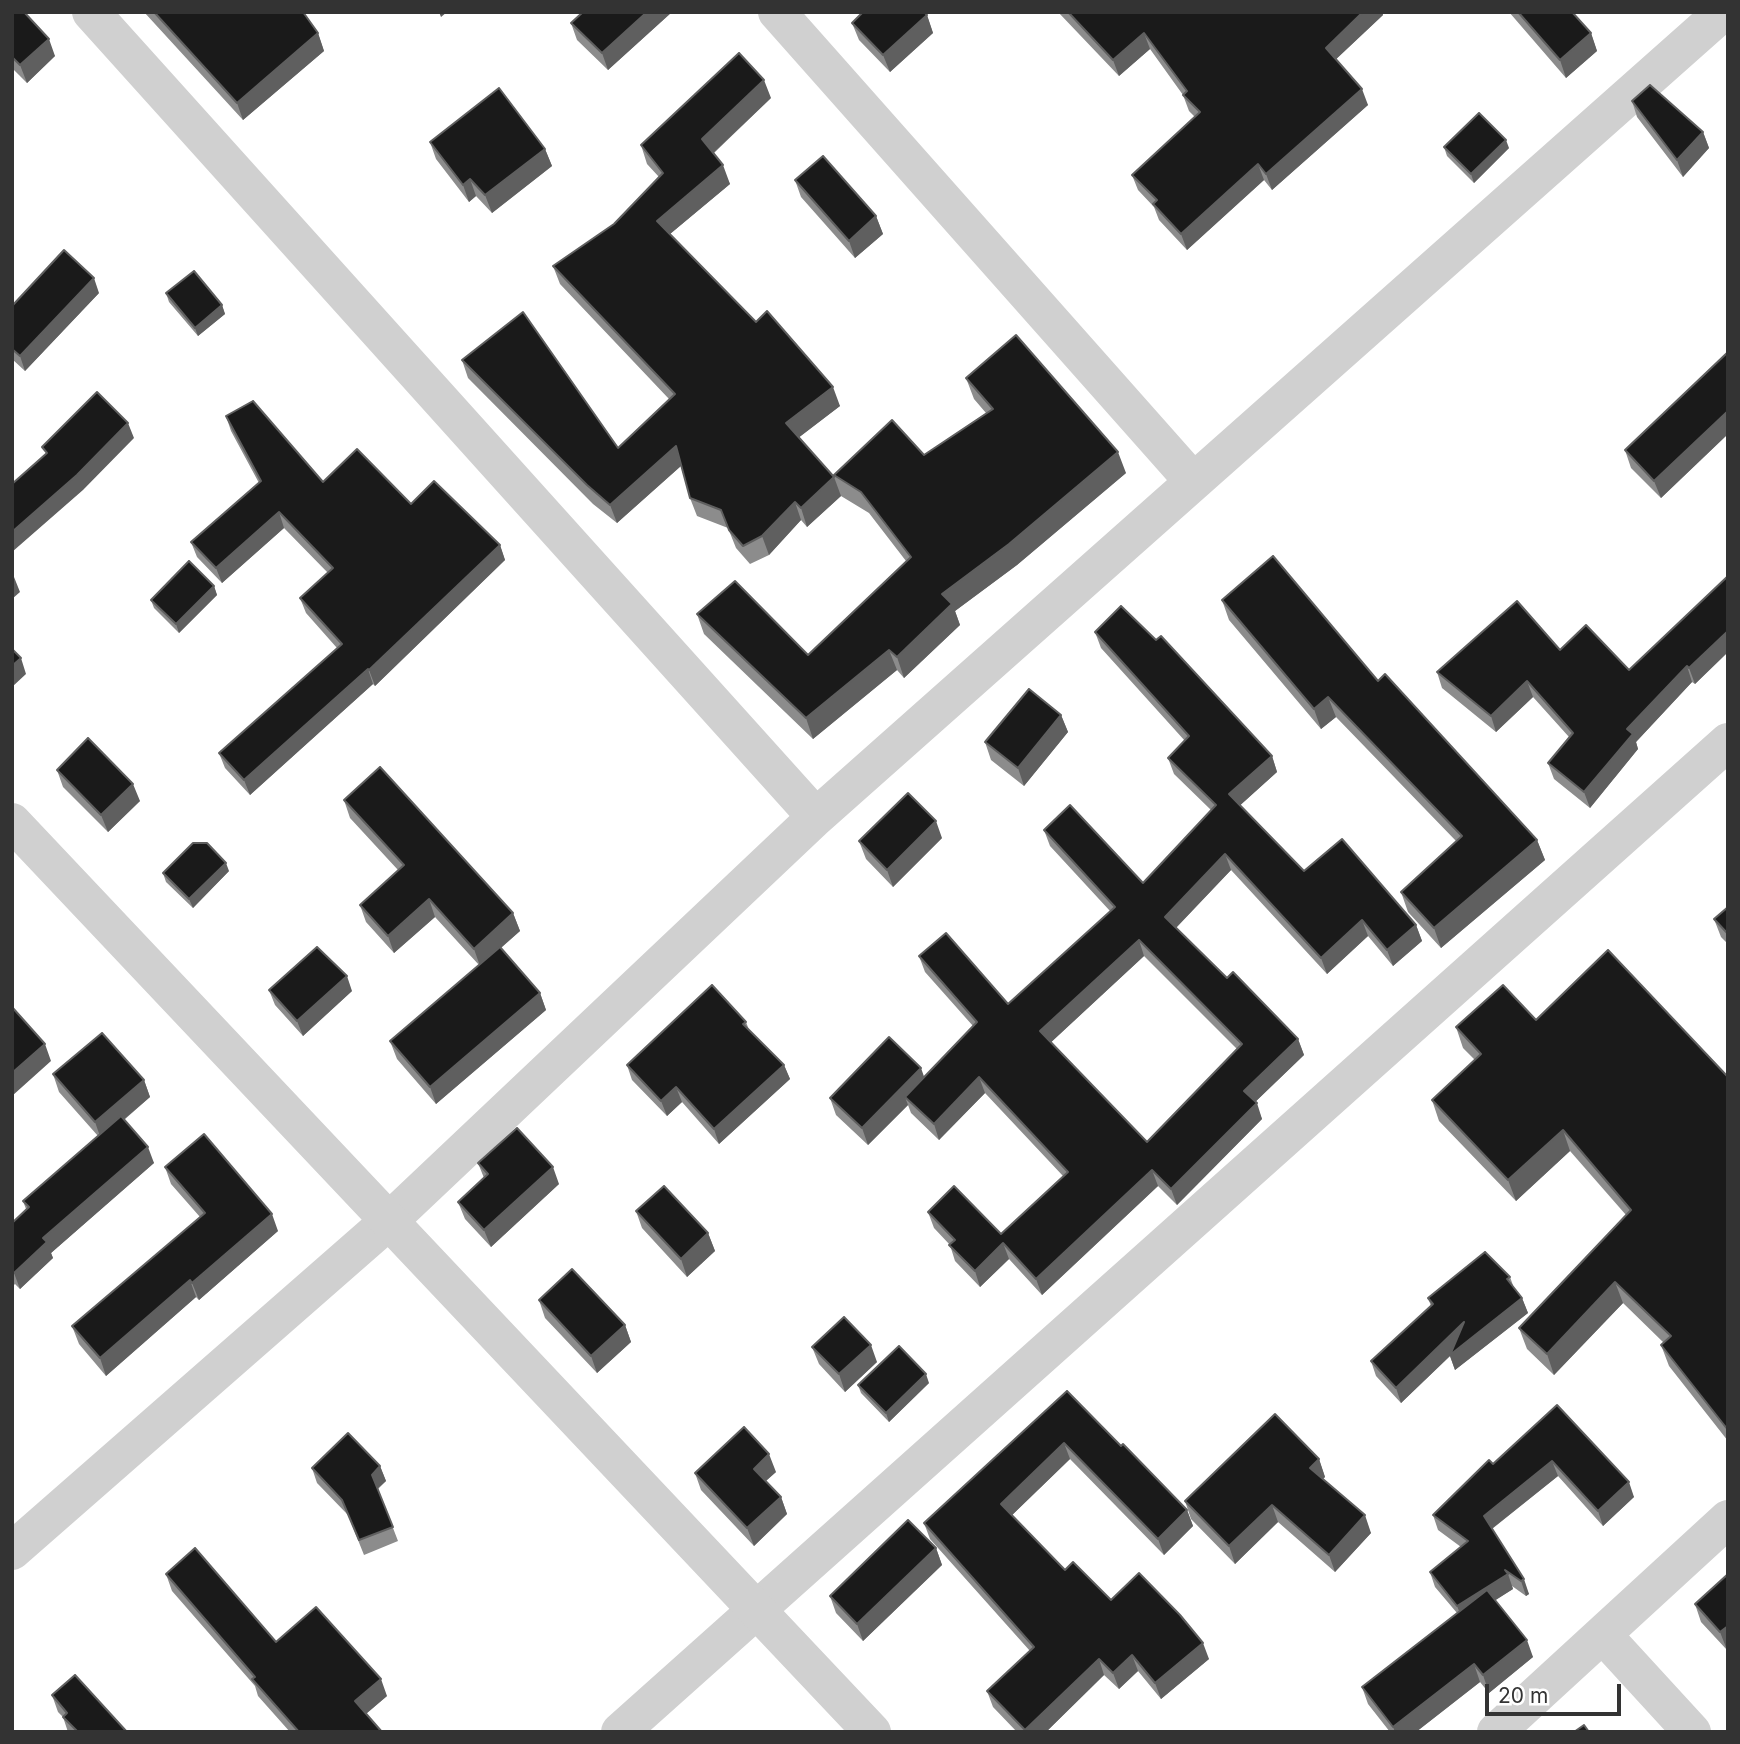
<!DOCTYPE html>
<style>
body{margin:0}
#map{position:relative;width:1740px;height:1744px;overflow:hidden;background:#fff;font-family:Inter,sans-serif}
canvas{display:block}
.frame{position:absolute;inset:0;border:14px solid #333;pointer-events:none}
.scale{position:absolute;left:1485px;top:1684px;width:136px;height:32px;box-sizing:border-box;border:4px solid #333;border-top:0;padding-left:9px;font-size:21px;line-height:24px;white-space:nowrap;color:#333;-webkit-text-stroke:5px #fff;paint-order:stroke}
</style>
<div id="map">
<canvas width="1740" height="1744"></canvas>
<div class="frame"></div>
<div class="scale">20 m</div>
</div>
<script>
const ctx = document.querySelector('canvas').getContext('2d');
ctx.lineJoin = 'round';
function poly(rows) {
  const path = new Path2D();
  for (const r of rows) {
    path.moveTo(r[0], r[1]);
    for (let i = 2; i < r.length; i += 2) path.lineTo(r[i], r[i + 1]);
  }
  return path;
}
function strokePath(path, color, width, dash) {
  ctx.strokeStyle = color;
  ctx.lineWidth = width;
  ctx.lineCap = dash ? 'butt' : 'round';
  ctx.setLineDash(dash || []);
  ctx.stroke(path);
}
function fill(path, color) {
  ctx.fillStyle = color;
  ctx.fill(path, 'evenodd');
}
const minor = poly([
 [91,12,816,817],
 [777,12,1193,481],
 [12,1551,390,1220,816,817,1723,12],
 [1603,1635,1692,1732],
 [620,1732,1728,742],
 [1496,1732,1728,1519]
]);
const tertiary = poly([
 [12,822,872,1732]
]);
const wall = poly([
 [12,12,55,56,27,83,12,68],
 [144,12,303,12,318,33,324,51,243,120],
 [583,12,672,12,608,70,577,40,571,23],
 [1058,12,1382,12,1383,15,1336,59,1368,105,1272,190,1264,180,1187,250,1159,220,1154,207,1138,190,1132,175,1195,117,1189,111,1183,95,1150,49,1119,76],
 [1509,12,1572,12,1591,33,1597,51,1566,78],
 [927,15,933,33,890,72,859,40,852,23],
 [771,98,714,153,730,184,670,234,756,322,840,406,799,437,834,477,834,475,924,455,986,413,974,399,966,378,1126,473,1017,565,955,611,960,625,904,678,897,670,813,739,704,634,697,614,808,655,906,561,869,513,841,496,807,527,801,520,769,555,750,564,736,548,728,528,697,516,690,498,681,466,617,523,593,504,468,378,462,360,618,448,669,399,560,284,553,266,614,224,659,177,647,164,641,145],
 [1632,101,1703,132,1709,148,1683,177,1637,117],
 [430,142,545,149,552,166,492,213,476,196,469,202,436,159],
 [1444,147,1509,148,1474,183,1447,156],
 [795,180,876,216,883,234,855,258,801,197],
 [99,293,25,371,12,359,12,306],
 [166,293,222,305,225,314,198,336,169,302],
 [1728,352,1728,434,1661,498,1631,468,1625,450],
 [226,416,323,482,411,504,500,545,505,560,375,686,373,684,250,795,225,768,219,753,337,648,306,613,300,598,328,573,284,528,222,583,197,557,191,542,259,483,231,431],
 [1728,576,1728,652,1695,684,1692,682,1636,742,1638,749,1590,808,1554,779,1548,763,1569,737,1533,697,1496,732,1442,688,1437,672,1560,650,1629,670],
 [214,586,217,595,179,633,154,608,151,600],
 [1222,600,1378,681,1537,840,1545,860,1441,948,1408,912,1401,892,1456,841,1336,717,1321,729,1229,620],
 [1095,632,1272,756,1277,772,1240,805,1304,871,1416,925,1422,941,1393,966,1368,936,1327,974,1231,870,1176,928,1227,978,1298,1039,1304,1055,1255,1102,1262,1119,1177,1205,1158,1186,1042,1295,1009,1259,980,1287,955,1261,950,1245,934,1228,928,1212,1001,1234,1063,1176,985,1093,939,1140,911,1113,908,1105,868,1145,836,1115,830,1098,924,1077,973,1026,925,972,919,956,1008,1004,1110,911,1050,846,1044,830,1143,883,1211,810,1174,774,1168,758,1185,741,1101,648],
 [1144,956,1237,1049,1147,1142,1051,1042],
 [1061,715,1068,732,1024,786,991,760,985,742],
 [57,770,140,801,108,832,63,787],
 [344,800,513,913,520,931,501,948,540,993,546,1010,436,1104,397,1059,390,1041,479,965,435,917,394,953,366,922,360,905,398,870,350,818],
 [942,838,893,887,866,859,859,841],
 [229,871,193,908,166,882,163,873],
 [1728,907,1728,944,1721,937,1714,919],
 [269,990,352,991,303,1036,275,1005],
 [1536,1020,1728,1077,1728,1441,1669,1366,1661,1345,1664,1343,1623,1303,1554,1375,1527,1349,1519,1328,1626,1215,1570,1151,1516,1201,1439,1121,1432,1100,1475,1060,1463,1048,1456,1027],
 [746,1022,749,1030,784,1065,790,1079,719,1144,682,1102,667,1116,632,1080,627,1065],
 [53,1074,144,1080,150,1097,124,1120,154,1163,51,1253,53,1258,20,1289,15,1284,12,1287,12,1223,26,1209,23,1201,98,1136,59,1092],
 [478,1163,559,1184,491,1247,465,1219,458,1202,484,1178],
 [165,1167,278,1231,199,1300,196,1297,106,1376,79,1344,72,1326,200,1217,171,1184],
 [636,1211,708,1233,715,1251,687,1277,642,1228],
 [1510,1277,1514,1288,1522,1298,1528,1313,1455,1370,1450,1356,1401,1403,1376,1376,1371,1361,1431,1306,1428,1298],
 [539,1300,625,1325,631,1342,597,1373,545,1318],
 [812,1347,877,1362,845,1392,819,1364],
 [929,1383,889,1422,861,1393,858,1385],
 [1067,1391,1121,1446,1187,1510,1193,1526,1164,1555,1070,1459,1012,1515,1065,1570,1111,1600,1209,1659,1161,1699,1138,1671,1119,1689,1104,1675,1046,1732,1017,1732,993,1707,987,1691,1030,1651,930,1539,924,1523],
 [1557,1405,1634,1497,1603,1526,1558,1476,1492,1529,1529,1594,1526,1596,1512,1586,1513,1589,1495,1600,1533,1657,1489,1693,1480,1682,1416,1732,1390,1732,1368,1704,1362,1687,1457,1613,1435,1587,1430,1572,1461,1547,1438,1530,1433,1515,1493,1464],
 [1319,1459,1325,1477,1323,1479,1371,1533,1335,1572,1278,1522,1235,1564,1191,1519,1185,1501],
 [380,1466,386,1481,378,1489,398,1541,364,1555,348,1515,317,1483,312,1468],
 [776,1472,766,1481,781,1497,787,1514,754,1546,701,1490,695,1473],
 [936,1548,942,1565,863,1641,836,1613,830,1596],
 [166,1574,276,1642,387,1696,366,1714,382,1732,290,1732,258,1696,255,1686,172,1591],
 [1728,1574,1728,1649,1727,1650,1701,1622,1695,1604],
 [52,1695,127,1732,68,1732,63,1717,58,1712]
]);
const shadedWall = poly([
 [439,12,447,12,441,17],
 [647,12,672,12,608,70,602,53],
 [1363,12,1382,12,1383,15,1331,64,1326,48],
 [927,15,933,33,890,72,883,55],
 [318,33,324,51,243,120,237,103],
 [1144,33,1150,49,1119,76,1113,60],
 [1591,33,1597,51,1566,78,1560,60],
 [49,39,55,56,27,83,20,65],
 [764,80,771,98,709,157,702,139],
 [1362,89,1368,105,1272,190,1266,174],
 [1703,132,1709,148,1683,177,1677,160],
 [1506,140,1509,148,1474,183,1471,174],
 [545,149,552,166,492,213,485,195],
 [1258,164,1264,180,1187,250,1181,234],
 [723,165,730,184,664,239,657,221],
 [470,179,476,196,469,202,463,185],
 [876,216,883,234,855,258,849,241],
 [94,278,99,293,25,371,20,356],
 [222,305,225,314,198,336,195,328],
 [833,387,840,406,793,442,786,423],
 [1728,411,1728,434,1661,498,1654,481],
 [128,423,134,438,83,490,12,552,12,532],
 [676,446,682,465,617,523,610,505],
 [1118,452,1126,473,1017,565,955,611,960,625,904,678,897,657,942,594],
 [834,477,841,496,807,527,801,508],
 [795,502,801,520,769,555,762,536],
 [279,512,284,528,222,583,216,568],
 [500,545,505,560,375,686,369,670],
 [14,577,20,592,12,599,12,578],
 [214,586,217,595,179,633,176,624],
 [1728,631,1728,652,1695,684,1689,668],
 [889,650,897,670,813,739,806,718],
 [21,658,26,674,12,687,12,666],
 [1687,666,1692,682,1636,742,1638,749,1590,808,1584,792,1627,729],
 [368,669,373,684,250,795,244,780],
 [1527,681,1533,697,1496,732,1491,716],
 [1328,697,1336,717,1321,729,1314,709],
 [1061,715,1068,732,1024,786,1018,768],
 [1272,756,1277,772,1235,810,1229,794],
 [133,784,140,801,108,832,101,815],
 [936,821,942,838,893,887,887,870],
 [1537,840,1545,860,1441,948,1434,928],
 [1225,854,1231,870,1171,933,1165,917],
 [226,863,229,871,193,908,189,899],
 [429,899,435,917,394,953,388,936],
 [513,913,520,931,480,966,474,949],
 [1362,920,1368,936,1327,974,1321,958],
 [1416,925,1422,941,1393,966,1387,950],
 [1139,940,1144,956,1046,1047,1040,1031],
 [347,976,352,991,303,1036,297,1021],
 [540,993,546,1010,436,1104,430,1087],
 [1298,1039,1304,1055,1250,1107,1244,1091],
 [45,1044,51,1061,12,1096,12,1073],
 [784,1065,790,1079,719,1144,714,1129],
 [921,1068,927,1085,905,1097,908,1105,868,1145,862,1128],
 [979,1077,985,1093,939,1140,934,1124],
 [144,1080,150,1097,101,1139,95,1122],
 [676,1087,682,1102,667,1116,661,1101],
 [1257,1103,1262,1119,1177,1205,1171,1189],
 [1563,1130,1570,1151,1516,1201,1508,1180],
 [148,1147,154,1163,51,1253,53,1258,20,1289,14,1273,43,1238],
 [553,1167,559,1184,491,1247,484,1230],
 [1152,1170,1158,1186,1042,1295,1036,1279],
 [272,1214,278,1231,199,1300,192,1283],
 [708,1233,715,1251,687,1277,681,1259],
 [1003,1243,1009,1259,980,1287,975,1271],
 [190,1280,196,1297,106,1376,100,1358],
 [1615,1282,1623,1303,1554,1375,1547,1354],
 [1522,1298,1528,1313,1455,1370,1450,1356,1401,1403,1396,1388,1464,1322],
 [625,1325,631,1342,597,1373,591,1356],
 [871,1345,877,1362,845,1392,839,1374],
 [926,1374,929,1383,889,1422,886,1413],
 [1064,1443,1070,1459,1007,1520,1001,1504],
 [769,1454,776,1472,760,1486,754,1469],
 [1319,1459,1325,1477,1316,1485,1310,1468],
 [1552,1461,1558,1476,1489,1531,1484,1516],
 [380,1466,386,1481,377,1489,372,1475],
 [1629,1482,1634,1497,1603,1526,1598,1511],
 [781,1497,787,1514,754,1546,747,1528],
 [1272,1505,1278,1522,1235,1564,1229,1546],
 [1187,1510,1193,1526,1164,1555,1158,1539],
 [1365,1515,1371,1533,1335,1572,1329,1555],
 [936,1548,942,1565,863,1641,857,1624],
 [1508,1574,1513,1589,1463,1621,1457,1606],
 [1524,1579,1529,1594,1526,1596,1521,1581],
 [1728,1626,1728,1649,1727,1650,1720,1632],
 [1527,1640,1533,1657,1489,1693,1483,1675],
 [1203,1643,1209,1659,1161,1699,1155,1683],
 [1132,1655,1138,1671,1119,1689,1113,1673],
 [1099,1659,1104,1675,1046,1732,1025,1732,1025,1730],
 [1474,1664,1480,1682,1416,1732,1395,1732,1393,1727],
 [381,1679,387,1696,361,1718,355,1701]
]);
const building = poly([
 [12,12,24,12,49,39,20,65,12,57,12,12],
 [154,12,303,12,318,33,237,103,154,12],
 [583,12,647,12,602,53,571,23,583,12],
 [863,12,924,12,927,15,883,55,852,23,863,12],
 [1068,12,1363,12,1326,48,1362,89,1266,174,1258,164,1181,234,1153,204,1157,200,1132,175,1200,112,1183,95,1187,91,1144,33,1113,60,1068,12],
 [1518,12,1572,12,1591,33,1560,60,1518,12],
 [739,53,764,80,702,139,723,165,657,221,756,322,767,311,833,387,786,423,834,477,801,508,795,502,762,536,743,546,729,530,721,510,690,498,676,446,610,505,587,485,462,360,523,312,618,448,675,394,553,266,614,224,663,173,641,145,739,53],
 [1650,85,1703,132,1677,160,1632,101,1650,85],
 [499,88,545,149,485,195,470,179,463,185,430,142,499,88],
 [1479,113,1506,140,1471,174,1444,147,1479,113],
 [823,156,876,216,849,241,795,180,823,156],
 [64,250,94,278,20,356,12,349,12,306,64,250],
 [194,271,222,305,195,328,166,293,194,271],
 [1016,335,1118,452,1009,544,942,594,952,604,897,657,889,650,806,718,697,614,735,581,808,655,911,557,861,492,834,475,892,420,924,455,993,409,966,378,1016,335],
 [1728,352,1728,411,1654,481,1625,450,1728,352],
 [97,392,128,423,77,475,12,532,12,484,47,453,42,447,97,392],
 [253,401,323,482,357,449,411,504,434,481,500,545,369,670,368,669,244,780,219,753,342,644,300,598,333,568,279,512,216,568,191,542,261,481,226,416,253,401],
 [1273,556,1378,681,1385,674,1537,840,1434,928,1401,892,1462,836,1328,697,1314,709,1222,600,1273,556],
 [189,561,214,586,176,624,151,600,189,561],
 [1728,576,1728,631,1689,668,1687,666,1627,729,1633,734,1584,792,1548,763,1573,733,1527,681,1491,716,1437,672,1517,601,1560,650,1586,625,1629,670,1728,576],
 [1121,606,1156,640,1161,636,1272,756,1229,794,1304,871,1342,839,1416,925,1387,950,1362,920,1321,958,1225,854,1165,917,1227,978,1233,972,1298,1039,1244,1091,1257,1103,1171,1189,1152,1170,1036,1279,1003,1243,975,1271,949,1245,955,1240,928,1212,954,1186,1001,1234,1068,1172,979,1077,934,1124,905,1097,977,1022,919,956,946,933,1008,1004,1115,907,1044,830,1070,805,1143,883,1216,805,1168,758,1189,736,1095,632,1121,606],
 [1139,940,1242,1044,1147,1142,1040,1031,1139,940],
 [12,649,21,658,12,666,12,649],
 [1029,689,1061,715,1018,768,985,742,1029,689],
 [88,738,133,784,101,815,57,770,88,738],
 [380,767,513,913,474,949,429,899,388,936,360,905,404,865,344,800,380,767],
 [908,793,936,821,887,870,859,841,908,793],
 [193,843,207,843,226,863,189,899,163,873,193,843],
 [1728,907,1728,934,1714,919,1728,907],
 [317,947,347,976,297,1021,269,990,317,947],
 [500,947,540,993,430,1087,390,1041,500,947],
 [1608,950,1728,1077,1728,1430,1661,1345,1671,1336,1615,1282,1547,1354,1519,1328,1631,1210,1563,1130,1508,1180,1432,1100,1481,1054,1456,1027,1503,985,1536,1020,1608,950],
 [712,985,746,1022,743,1024,784,1065,714,1129,676,1087,661,1101,627,1065,712,985],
 [12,1007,45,1044,12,1073,12,1007],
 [102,1033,144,1080,95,1122,53,1074,102,1033],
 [889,1037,921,1068,862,1128,830,1098,889,1037],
 [121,1116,148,1147,43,1238,47,1242,14,1273,12,1271,12,1223,29,1207,23,1201,121,1116],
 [517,1128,553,1167,484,1230,458,1202,488,1174,478,1163,517,1128],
 [204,1134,272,1214,192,1283,190,1280,100,1358,72,1326,205,1213,165,1167,204,1134],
 [664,1186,708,1233,681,1259,636,1211,664,1186],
 [1485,1252,1510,1277,1507,1279,1522,1298,1450,1355,1464,1322,1396,1388,1371,1361,1433,1304,1428,1298,1485,1252],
 [572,1269,625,1325,591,1356,539,1300,572,1269],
 [844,1317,871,1345,839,1374,812,1347,844,1317],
 [899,1346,926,1374,886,1413,858,1385,899,1346],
 [1067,1391,1121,1446,1123,1444,1187,1510,1158,1539,1064,1443,1001,1504,1065,1570,1073,1562,1111,1600,1139,1573,1180,1615,1203,1643,1155,1683,1132,1655,1113,1673,1099,1659,1025,1730,987,1691,1034,1647,924,1523,1067,1391],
 [1557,1405,1629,1482,1598,1511,1552,1461,1484,1516,1524,1579,1521,1581,1505,1570,1508,1574,1457,1606,1430,1572,1468,1541,1433,1515,1489,1460,1493,1464,1557,1405],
 [1275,1414,1319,1459,1310,1468,1365,1515,1329,1555,1272,1505,1229,1546,1185,1501,1275,1414],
 [744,1427,769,1454,754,1469,781,1497,747,1528,695,1473,744,1427],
 [348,1433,380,1466,372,1475,393,1527,359,1540,342,1500,312,1468,348,1433],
 [908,1520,936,1548,857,1624,830,1596,908,1520],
 [195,1548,276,1642,316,1607,381,1679,355,1701,382,1732,299,1732,252,1679,255,1677,166,1574,195,1548],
 [1728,1574,1728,1626,1720,1632,1695,1604,1728,1574],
 [1487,1590,1527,1640,1483,1675,1474,1664,1393,1727,1362,1687,1487,1590],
 [75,1675,127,1732,78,1732,63,1717,67,1713,52,1695,75,1675],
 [1584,1725,1589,1732,1574,1732,1584,1725]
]);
strokePath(minor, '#d0d0d0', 38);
strokePath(tertiary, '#d0d0d0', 38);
fill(wall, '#8c8c8c');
fill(shadedWall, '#5f5f5f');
fill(building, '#1a1a1a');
strokePath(building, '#5f5f5f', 2);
</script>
